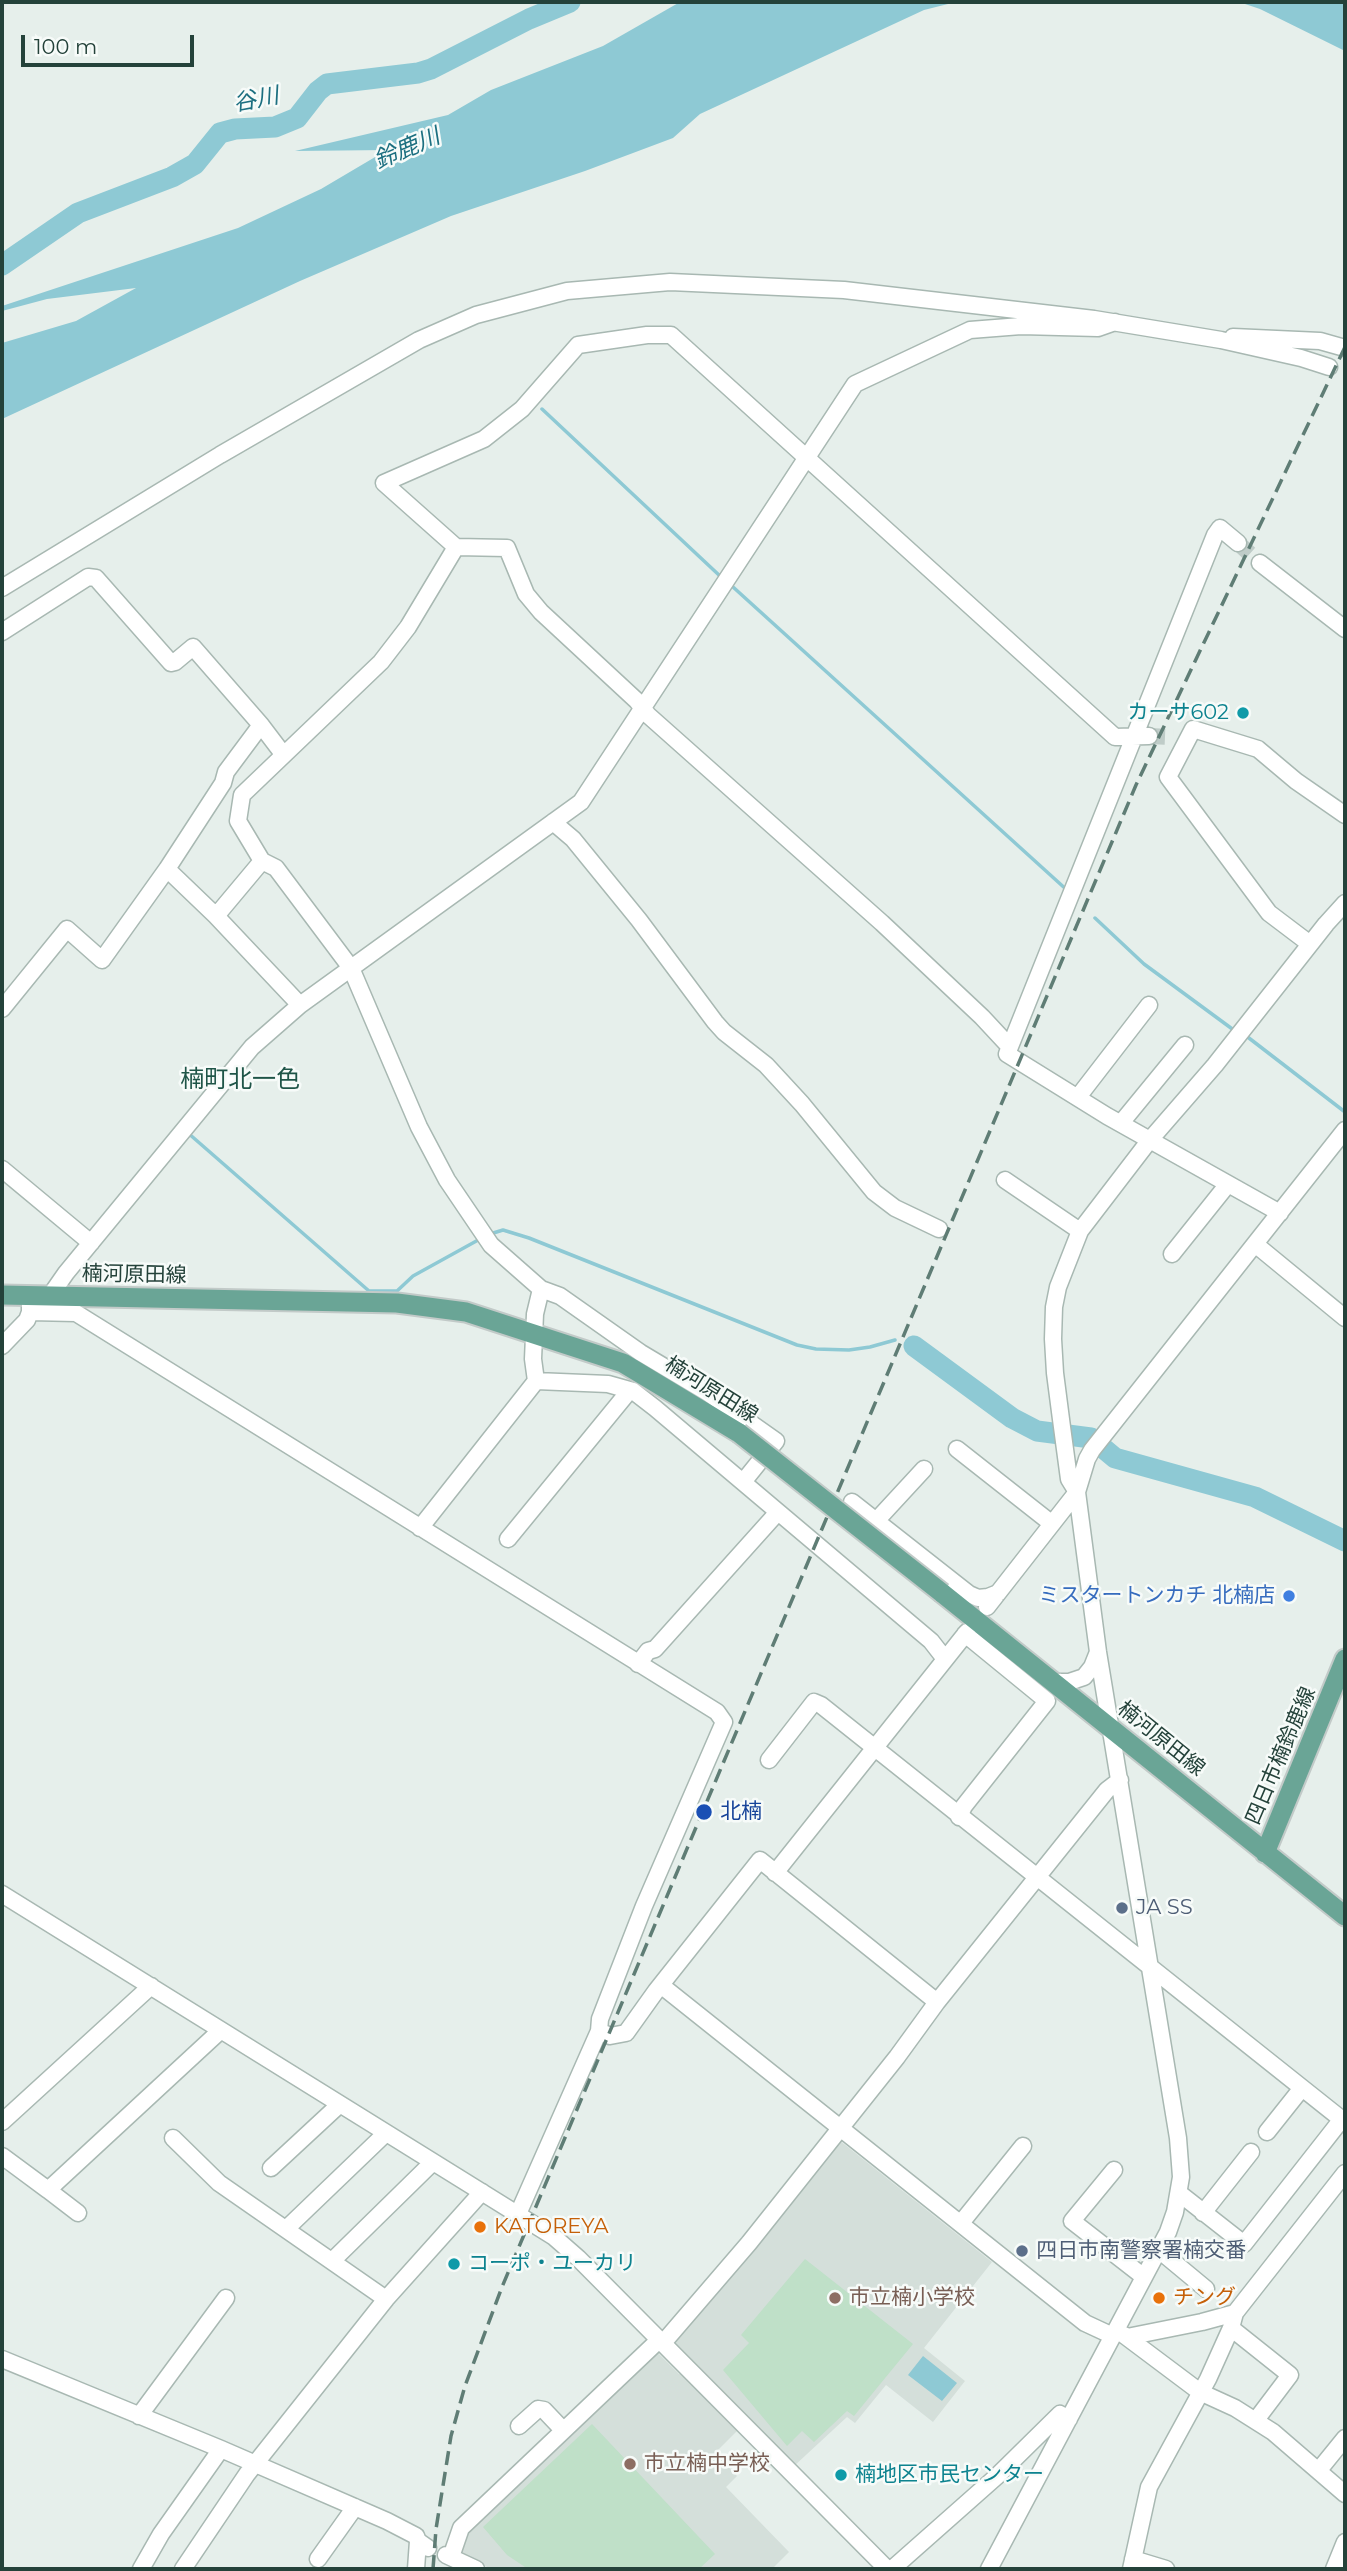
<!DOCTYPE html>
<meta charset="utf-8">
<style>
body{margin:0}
#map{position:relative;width:1347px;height:2571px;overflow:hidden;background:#e6efeb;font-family:Montserrat,sans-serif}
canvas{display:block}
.frame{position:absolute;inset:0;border:4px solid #24423a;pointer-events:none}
.scale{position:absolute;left:21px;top:35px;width:173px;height:32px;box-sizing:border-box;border:4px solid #24423a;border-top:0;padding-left:9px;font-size:21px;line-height:24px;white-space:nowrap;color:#24423a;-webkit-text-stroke:5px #f7fbf9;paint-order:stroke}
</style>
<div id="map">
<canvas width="1347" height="2571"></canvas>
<div class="frame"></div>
<div class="scale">100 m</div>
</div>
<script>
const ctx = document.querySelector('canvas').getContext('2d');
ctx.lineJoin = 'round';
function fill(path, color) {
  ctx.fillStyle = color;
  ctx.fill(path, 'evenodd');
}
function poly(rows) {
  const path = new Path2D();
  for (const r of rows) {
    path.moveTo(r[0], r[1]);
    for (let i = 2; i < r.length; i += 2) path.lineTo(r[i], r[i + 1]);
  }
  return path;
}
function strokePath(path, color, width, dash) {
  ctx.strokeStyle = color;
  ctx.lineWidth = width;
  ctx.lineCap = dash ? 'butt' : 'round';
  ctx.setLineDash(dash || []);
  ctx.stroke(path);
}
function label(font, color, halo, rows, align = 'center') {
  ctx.font = font + ' Montserrat,"Noto Sans JP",sans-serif';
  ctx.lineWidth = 5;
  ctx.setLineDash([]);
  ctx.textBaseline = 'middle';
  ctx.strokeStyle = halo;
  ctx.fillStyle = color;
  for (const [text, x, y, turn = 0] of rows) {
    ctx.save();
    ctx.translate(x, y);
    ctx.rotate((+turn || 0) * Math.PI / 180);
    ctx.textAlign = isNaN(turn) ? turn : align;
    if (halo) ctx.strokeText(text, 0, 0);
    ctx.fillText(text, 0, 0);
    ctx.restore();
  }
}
const built = poly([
 [839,2140,992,2262,924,2348,965,2381,933,2422,886,2385,855,2423,847,2417,793,2467,673,2345,674,2334],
 [654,2349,679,2374,682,2373,738,2430,715,2453,737,2476,726,2487,789,2552,772,2569,491,2569,457,2552,466,2529]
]);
const green = poly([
 [805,2259,913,2344,854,2416,847,2411,814,2442,802,2431,787,2446,723,2370,749,2343,741,2335],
 [592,2424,715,2554,699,2569,528,2569,507,2555,483,2527]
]);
const water = poly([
 [680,2,956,2,924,10,700,114,673,138,585,171,451,216,300,281,2,419,2,343,76,321,136,288,47,299,2,311,2,306,238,228,321,189,387,150,295,151,448,115,491,90,603,46],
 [1239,2,1345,2,1345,51,1260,9],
 [923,2356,957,2383,942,2401,908,2375]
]);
const stream = poly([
 [542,409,720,576],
 [733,587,1068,891],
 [1095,918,1144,964,1235,1031],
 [1245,1035,1345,1112],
 [188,1133,369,1291,397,1291,413,1276,480,1239],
 [490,1234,503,1230,529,1238,797,1345,816,1349,849,1350,870,1347,895,1340]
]);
const river = poly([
 [2,265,78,213,172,177,195,164,220,133,235,129,275,127,297,118,318,91,327,84,418,73,431,69,529,19,570,2],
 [914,1346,1012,1418,1037,1431,1091,1438,1115,1458,1255,1497,1345,1541]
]);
const minorTunnel = poly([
 [1238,543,1260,563],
 [1149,736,1173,737]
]);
const minor = poly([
 [1233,337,1320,341,1345,348],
 [1238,543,1220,528,1215,535,1007,1054,1107,1116,1280,1213],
 [456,547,408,627,381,662,242,795,238,821,262,861,276,868,351,968,419,1127,447,1180,491,1245,541,1289,560,1296,641,1353,708,1393,776,1441,743,1482],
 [1260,563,1345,629],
 [2,588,220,455,419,340,476,315,567,291,670,282,844,290,1094,319,1221,340,1301,358,1329,367],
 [2,632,88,577,96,578,171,663,175,662,193,647,261,725,283,754],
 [553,822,573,839,639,920,715,1022,724,1032,766,1065,802,1104,874,1192,895,1208,939,1229],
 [262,861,216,916,300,1005],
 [167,869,216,916],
 [1310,944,1269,913,1168,777,1193,729,1258,749,1296,781,1345,815],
 [2,1009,67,929,102,960,167,869,223,783,226,772,261,725],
 [1009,1046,982,1017,882,923,648,715,637,701,541,612,526,594,507,548,456,547,384,483,484,439,522,409,578,345,647,335,671,335,1115,737,1149,736],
 [1078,1097,1149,1005],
 [1121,1123,1185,1045],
 [2,1169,91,1243],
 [1005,1180,1080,1231],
 [1255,1244,1345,1318],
 [1172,1254,1228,1184],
 [30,1296,30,1312,76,1313,717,1712,724,1722,644,1906,600,2019,599,2031,518,2214],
 [50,1296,66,1273,252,1047,300,1005,581,802,855,384,970,330,1021,326,1098,328,1115,322],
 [2,1346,27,1320,30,1312],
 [536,1381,608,1384,633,1391,655,1408,931,1641,945,1659],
 [957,1449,1051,1523],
 [852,1502,969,1594,978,1598,988,1597,998,1593],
 [876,1521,924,1469],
 [420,1528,536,1381,533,1359,535,1314,541,1289],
 [508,1539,630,1390],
 [987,1607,1077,1492,1087,1459,1092,1450,1345,1130],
 [638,1664,648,1651,655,1649,778,1512],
 [1052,1682,1069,1682,1084,1677,1092,1667,1098,1652],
 [769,1760,814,1702,821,1705,1345,2122],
 [959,1817,964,1806,1047,1701,965,1634],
 [775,1873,967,1632],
 [2,1894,554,2237,578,2258,887,2569],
 [662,1986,1085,2323,1113,2336],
 [599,2031,610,2036,626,2033,656,1991,760,1860,937,2002],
 [2,2122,151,1986],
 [1267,2132,1302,2088],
 [173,2138,219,2183,386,2299],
 [2,2156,48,2190,220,2031],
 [271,2168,339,2105],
 [1114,2170,1072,2221,1144,2277],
 [48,2190,78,2213],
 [1179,2193,1244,2244,1342,2119],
 [1203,2213,1251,2152],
 [961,2223,1023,2146],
 [286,2229,385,2134],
 [1159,2250,1206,2289],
 [332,2261,433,2162],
 [1231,2328,1290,2375,1256,2420],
 [1124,2335,1200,2392,1235,2408,1273,2432,1345,2494],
 [1127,2337,1202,2322,1235,2313,1345,2173],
 [663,2343,749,2243,897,2057,937,2002,1107,1790,1120,1780],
 [2,2359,221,2449,387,2521,416,2536,418,2541,428,2548],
 [139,2416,226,2298],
 [519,2426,538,2409,544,2410,563,2430],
 [1319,2470,1345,2438],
 [446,2555,476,2569],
 [451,2557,461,2528,659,2340],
 [318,2559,355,2507],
 [1133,2559,1166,2569],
 [141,2569,161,2534,221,2449],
 [183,2569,247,2474,386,2299,482,2192],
 [416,2569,418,2541],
 [892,2569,996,2477,1060,2414,1069,2419],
 [989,2569,1168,2232,1175,2212,1181,2177,1178,2138,1098,1652,1077,1492,1069,1479,1062,1427,1055,1373,1053,1339,1054,1307,1058,1287,1080,1231,1149,1141,1215,1065,1326,924,1345,903],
 [1131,2569,1149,2487,1208,2379,1231,2328,1235,2313],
 [1334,2569,1345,2542]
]);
const major = poly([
 [2,1295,397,1303,466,1312,623,1363,739,1433],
 [942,1593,1345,1916],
 [1265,1853,1345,1659]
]);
const rail = poly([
 [433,2569,436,2529,451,2436,465,2386,502,2287,1136,785,1345,347]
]);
const majorBridge = poly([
 [739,1433,942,1593]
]);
const markers = [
 [1243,713,7,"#0f9aa8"],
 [1289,1596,7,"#3f7fe0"],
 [704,1812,9,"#1a4fb4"],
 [1122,1908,7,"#5c6f8a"],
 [480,2227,7,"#e8710a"],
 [1022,2251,7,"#5c6f8a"],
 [454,2264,7,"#0f9aa8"],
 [835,2298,7,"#8d6e63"],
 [1159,2298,7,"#e8710a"],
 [630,2464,7,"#8d6e63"],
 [841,2475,7,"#0f9aa8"]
];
const cultureNames = [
 ["カーサ602",1229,713,"right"],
 ["コーポ・ユーカリ",468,2264],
 ["楠地区市民センター",855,2475]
];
const streetNames = [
 ["楠河原田線",134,1275,1],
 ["楠河原田線",711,1390,32],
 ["楠河原田線",1161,1739,39],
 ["四日市楠鈴鹿線",1281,1756,-67]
];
const shopNames = [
 ["ミスタートンカチ 北楠店",1275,1596]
];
const transitNames = [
 ["北楠",720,1812]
];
const serviceNames = [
 ["JA SS",1136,1908],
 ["四日市南警察署楠交番",1036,2251]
];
const foodNames = [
 ["KATOREYA",494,2227],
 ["チング",1173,2298]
];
const educationNames = [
 ["市立楠小学校",849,2298],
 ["市立楠中学校",644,2464]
];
const waterNames = [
 ["谷川",256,100,-11],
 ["鈴鹿川",407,149,-23]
];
const quarterNames = [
 ["楠町北一色",240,1080]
];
fill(built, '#d4dfda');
fill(green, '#bfe0c8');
fill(water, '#8ec9d4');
strokePath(stream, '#8ec9d4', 3.5);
strokePath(river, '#8ec9d4', 21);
strokePath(minorTunnel, '#bfccc8', 16, [16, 8]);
strokePath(minor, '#a8b8b2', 19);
strokePath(major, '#c2cac8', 23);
strokePath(minor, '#fff', 16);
strokePath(major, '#6aa596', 19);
strokePath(rail, '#5f7d75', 3.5, [14, 7]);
strokePath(majorBridge, '#c2cac8', 23, []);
strokePath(majorBridge, '#6aa596', 19);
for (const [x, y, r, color] of markers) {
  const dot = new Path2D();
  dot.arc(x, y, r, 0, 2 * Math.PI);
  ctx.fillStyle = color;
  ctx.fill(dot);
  strokePath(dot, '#f7fbf9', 2.5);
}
label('21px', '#0d838f', '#f7fbf9', cultureNames, 'left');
label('21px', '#24423a', '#f7fbf9', streetNames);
label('21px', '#366cbe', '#f7fbf9', shopNames, 'right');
label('21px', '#164399', '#f7fbf9', transitNames, 'left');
label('21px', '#4e5e75', '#f7fbf9', serviceNames, 'left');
label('21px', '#c56008', '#f7fbf9', foodNames, 'left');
label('21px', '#785e54', '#f7fbf9', educationNames, 'left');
label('italic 23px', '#1c6f80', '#f7fbf9', waterNames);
label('24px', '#1f5548', '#f7fbf9', quarterNames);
</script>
